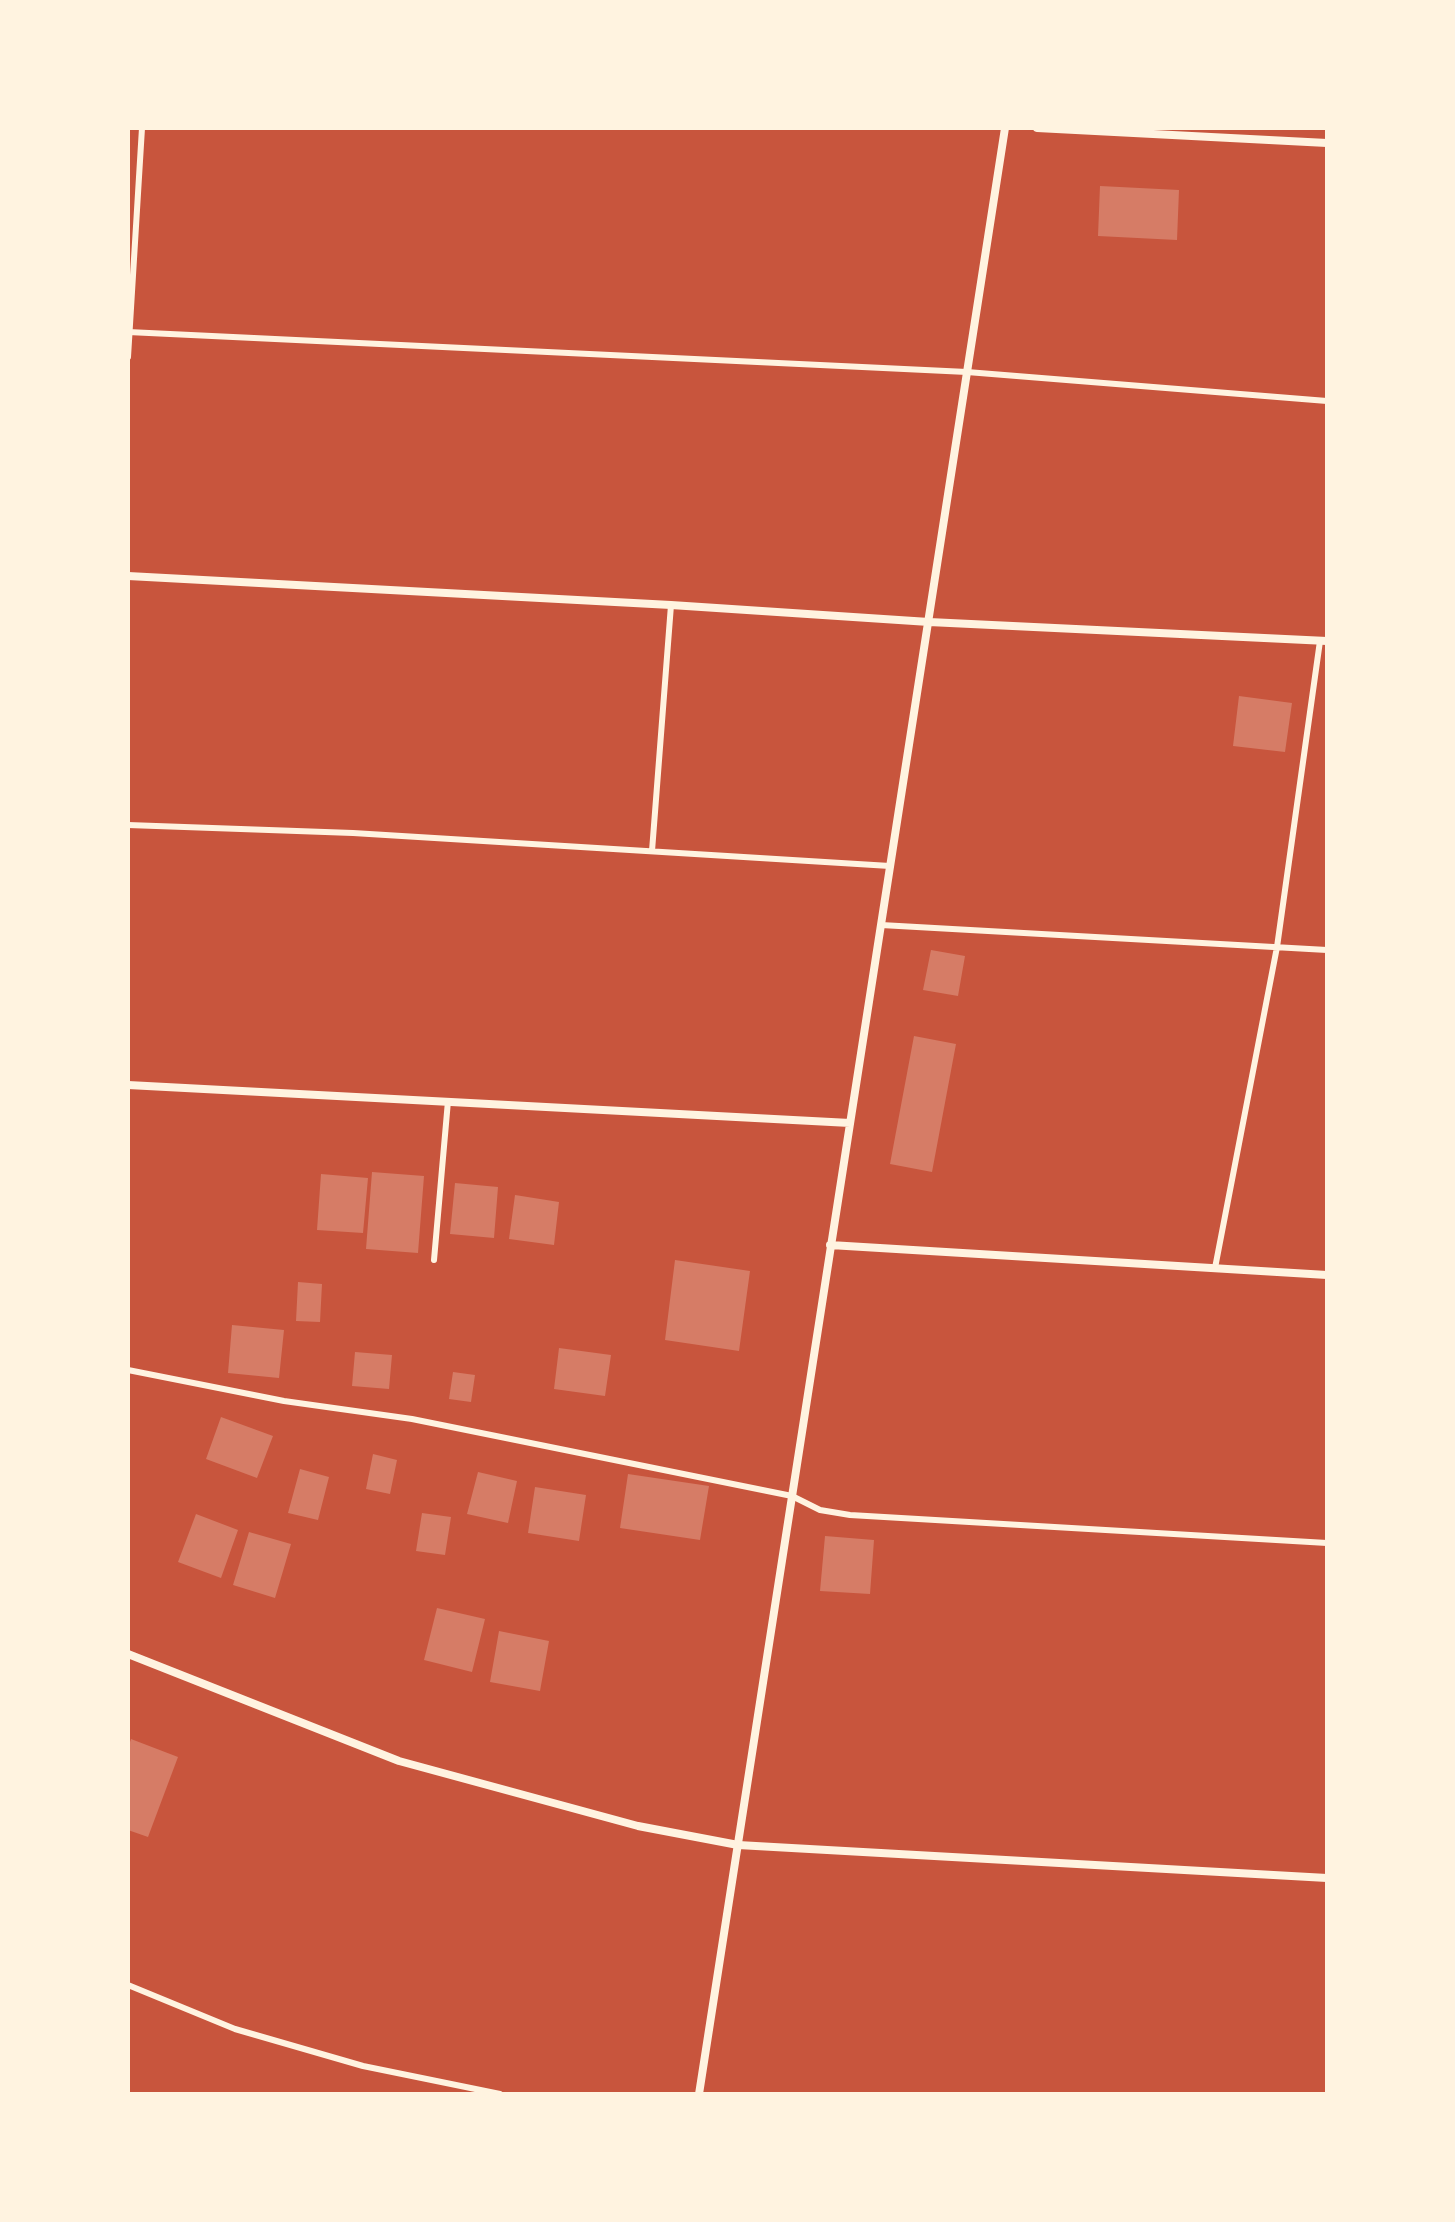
<!DOCTYPE html>
<style>
body{margin:0}
#map{position:relative;width:1455px;height:2222px;overflow:hidden;background:#c8553d;font-family:"Sofia Sans Condensed",sans-serif}
canvas{display:block}
.frame{position:absolute;inset:0;border:130px solid #fff3e0;pointer-events:none}
</style>
<div id="map">
<canvas width="1455" height="2222"></canvas>
<div class="frame"></div>
</div>
<script>
const ctx = document.querySelector('canvas').getContext('2d');
ctx.lineJoin = 'round';
function fill(path, color) {
  ctx.fillStyle = color;
  ctx.fill(path, 'evenodd');
}
function poly(rows) {
  const path = new Path2D();
  for (const r of rows) {
    path.moveTo(r[0], r[1]);
    for (let i = 2; i < r.length; i += 2) path.lineTo(r[i], r[i + 1]);
  }
  return path;
}
function strokePath(path, color, width, dash) {
  ctx.strokeStyle = color;
  ctx.lineWidth = width;
  ctx.lineCap = dash ? 'butt' : 'round';
  ctx.setLineDash(dash || []);
  ctx.stroke(path);
}
const building = poly([
 [1100,186,1179,190,1177,240,1098,236],
 [1239,696,1292,703,1285,752,1233,746],
 [931,950,965,956,958,996,923,990],
 [914,1036,956,1044,932,1172,890,1164],
 [372,1172,424,1176,418,1253,366,1249],
 [321,1174,368,1178,363,1233,317,1230],
 [455,1183,498,1187,494,1238,450,1234],
 [515,1195,559,1202,554,1245,509,1239],
 [675,1260,750,1271,739,1351,665,1340],
 [298,1282,322,1284,320,1322,296,1321],
 [232,1325,284,1330,279,1378,228,1373],
 [559,1348,611,1355,605,1396,554,1389],
 [355,1352,392,1355,389,1389,352,1386],
 [453,1372,475,1375,471,1402,449,1399],
 [221,1417,273,1436,257,1478,206,1459],
 [373,1454,397,1460,390,1494,366,1489],
 [300,1469,329,1477,318,1520,288,1513],
 [478,1472,517,1481,508,1523,467,1514],
 [628,1474,709,1486,700,1540,620,1528],
 [535,1487,586,1495,579,1541,528,1533],
 [422,1513,451,1517,445,1555,416,1551],
 [196,1514,238,1530,221,1578,178,1562],
 [249,1532,291,1544,275,1598,233,1585],
 [825,1536,874,1540,870,1594,820,1591],
 [437,1608,485,1619,472,1672,424,1660],
 [499,1631,549,1641,540,1691,490,1682],
 [131,1739,178,1757,148,1837,128,1830,128,1748]
]);
const service = poly([
 [128,332,967,372,1327,401],
 [128,357,142,128],
 [128,825,353,833,890,866],
 [652,851,671,605],
 [881,925,1327,950],
 [434,1260,448,1101],
 [1215,1268,1277,947,1320,641],
 [128,1370,284,1401,412,1419,792,1496,820,1510,850,1515,1327,1543],
 [128,1985,235,2029,363,2066,500,2094]
]);
const minor = poly([
 [1037,128,1327,143],
 [128,576,671,605,929,622,1327,641],
 [128,1085,850,1123],
 [830,1245,1327,1275],
 [128,1654,399,1761,638,1826,738,1845,1327,1878],
 [699,2094,1005,128]
]);
fill(building, '#d67c66');
strokePath(service, '#fff3e0', 6);
strokePath(minor, '#fff3e0', 8);
</script>
